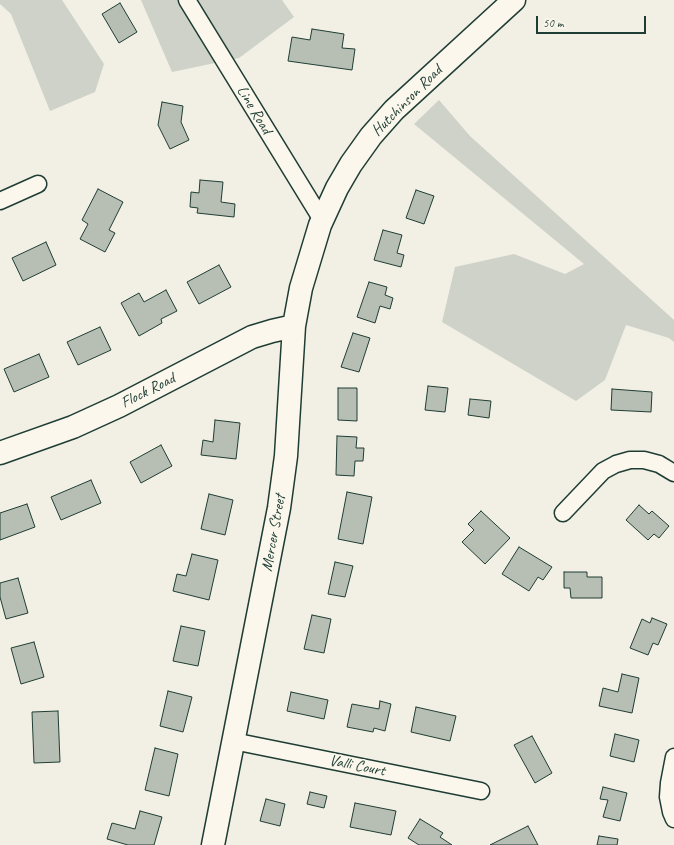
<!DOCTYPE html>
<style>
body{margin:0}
#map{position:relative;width:674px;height:845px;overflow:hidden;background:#f2f0e5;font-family:Caveat,sans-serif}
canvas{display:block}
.scale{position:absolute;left:536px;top:16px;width:110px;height:18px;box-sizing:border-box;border:2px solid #1f3d34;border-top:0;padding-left:5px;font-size:12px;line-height:14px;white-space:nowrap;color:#1f3d34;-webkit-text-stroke:3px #fbf7ec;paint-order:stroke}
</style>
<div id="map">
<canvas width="674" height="845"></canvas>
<div class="scale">50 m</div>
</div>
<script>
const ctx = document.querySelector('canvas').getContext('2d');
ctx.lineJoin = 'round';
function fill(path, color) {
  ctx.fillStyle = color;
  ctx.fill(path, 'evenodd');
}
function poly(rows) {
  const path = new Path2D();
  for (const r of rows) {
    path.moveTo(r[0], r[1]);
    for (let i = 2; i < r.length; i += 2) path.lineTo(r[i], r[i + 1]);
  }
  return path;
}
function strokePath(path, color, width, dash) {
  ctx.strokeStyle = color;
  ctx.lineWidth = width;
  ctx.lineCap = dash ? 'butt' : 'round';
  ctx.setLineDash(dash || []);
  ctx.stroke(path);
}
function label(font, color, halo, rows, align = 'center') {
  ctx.font = font + ' Caveat,sans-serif';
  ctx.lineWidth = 3;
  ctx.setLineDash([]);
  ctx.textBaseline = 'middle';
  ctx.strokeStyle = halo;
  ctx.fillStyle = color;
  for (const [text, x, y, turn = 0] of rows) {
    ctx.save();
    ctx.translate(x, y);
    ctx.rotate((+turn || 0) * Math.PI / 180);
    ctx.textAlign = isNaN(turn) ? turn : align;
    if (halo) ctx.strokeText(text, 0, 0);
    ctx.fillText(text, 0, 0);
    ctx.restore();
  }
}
const green = poly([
 [0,0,62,0,104,64,95,92,50,111,11,14,0,4],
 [141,0,282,0,294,17,239,58,172,72],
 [439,100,470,136,674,320,674,342,669,338,626,325,605,380,576,401,442,322,455,267,514,254,565,274,584,264,414,124]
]);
const building = poly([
 [120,3,137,32,119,43,102,14,120,3],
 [312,29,344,34,342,48,355,49,352,70,288,61,292,37,310,40,312,29],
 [162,102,183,106,181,122,189,140,170,149,158,125,162,102],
 [200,180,223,182,221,202,235,204,234,217,197,213,198,208,190,207,191,192,199,193,200,180],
 [98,189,123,202,109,230,115,233,105,252,80,239,88,224,82,220,98,189],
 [416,190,434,196,424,224,406,218,416,190],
 [383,230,402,235,397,253,404,255,401,267,374,260,383,230],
 [46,242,56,265,23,281,12,258,46,242],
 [219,265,231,287,199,304,187,282,219,265],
 [369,282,387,287,385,295,393,298,390,309,380,306,375,323,357,317,369,282],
 [166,290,177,311,161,319,162,323,139,336,121,303,139,293,144,302,166,290],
 [100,327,111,350,78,365,67,342,100,327],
 [353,333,370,338,359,372,341,367,353,333],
 [39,354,49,377,14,392,4,369,39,354],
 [428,386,448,388,445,412,425,410,428,386],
 [338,388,357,388,357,421,338,420,338,388],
 [612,389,652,392,651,412,611,410,612,389],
 [470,399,491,401,489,418,468,415,470,399],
 [215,420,240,423,236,459,201,455,203,440,213,442,215,420],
 [337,436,357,437,356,448,364,448,363,461,355,461,354,476,336,475,337,436],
 [161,445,172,466,141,483,130,462,161,445],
 [91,480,101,503,61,520,51,497,91,480],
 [347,492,372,497,363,544,338,539,347,492],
 [209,494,233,500,225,535,201,529,209,494],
 [27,504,35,527,0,540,0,513,27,504],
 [639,505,649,514,652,511,669,526,659,538,654,534,648,540,626,520,639,505],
 [481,511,510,538,485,564,462,542,474,530,468,524,481,511],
 [519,547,552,567,543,580,538,577,529,591,502,574,519,547],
 [192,554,218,560,209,600,173,591,177,574,186,576,192,554],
 [335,562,353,566,345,597,328,594,335,562],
 [564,572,587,572,587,577,602,577,602,598,571,598,570,588,564,588,564,572],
 [18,578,28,613,6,619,0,597,0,583,18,578],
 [312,615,331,619,324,653,304,649,312,615],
 [652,618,667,624,658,645,653,643,648,655,630,648,642,619,650,623,652,618],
 [181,626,205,631,198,666,173,661,181,626],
 [34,642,44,677,21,684,11,648,34,642],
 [622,674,639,678,632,713,599,706,603,688,618,692,622,674],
 [168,691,192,697,183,732,160,726,168,691],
 [291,692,328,700,324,719,287,711,291,692],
 [380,701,391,704,385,731,374,728,373,732,347,727,352,704,379,709,380,701],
 [416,707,456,716,450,741,411,732,416,707],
 [58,711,60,762,34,763,32,712,58,711],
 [615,734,639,740,634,762,610,756,615,734],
 [532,736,552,773,535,783,514,745,532,736],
 [155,748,178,754,169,796,145,790,155,748],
 [603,787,627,793,620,821,603,817,608,800,600,799,603,787],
 [310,792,327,796,324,808,307,804,310,792],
 [266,799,285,804,280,826,260,821,266,799],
 [355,803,396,811,391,835,350,827,355,803],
 [140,811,162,817,154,845,128,845,107,839,112,823,135,829,140,811],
 [420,819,443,833,440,837,452,845,419,845,408,838,420,819],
 [528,826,538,845,490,845,528,826],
 [599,836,618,839,617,845,597,845,599,836]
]);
const street = poly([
 [187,0,322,220],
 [0,201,38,184],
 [563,513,603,471,616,464,630,460,644,460,659,464,674,473],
 [233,741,481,791],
 [674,757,669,783,668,797,671,812,674,819]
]);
const secondary = poly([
 [0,453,73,427,119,406,252,337,272,331,294,326],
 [213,845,279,508,286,456,294,326,301,288,320,225,337,188,351,164,371,136,394,110,514,0]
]);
const streetNames = [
 ["Hutchinson Road",407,101,-45],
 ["Line Road",254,110,59],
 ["Flock Road",148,391,-27],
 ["Mercer Street",274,533,-80],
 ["Valli Court",357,766,11]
];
fill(green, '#cfd2c8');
fill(building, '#b7beb3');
strokePath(building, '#1f3d34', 1);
strokePath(street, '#1f3d34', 19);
strokePath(secondary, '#1f3d34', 25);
strokePath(street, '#fbf7ec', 16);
strokePath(secondary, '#fbf7ec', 22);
label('16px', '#1f3d34', '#fbf7ec', streetNames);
</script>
